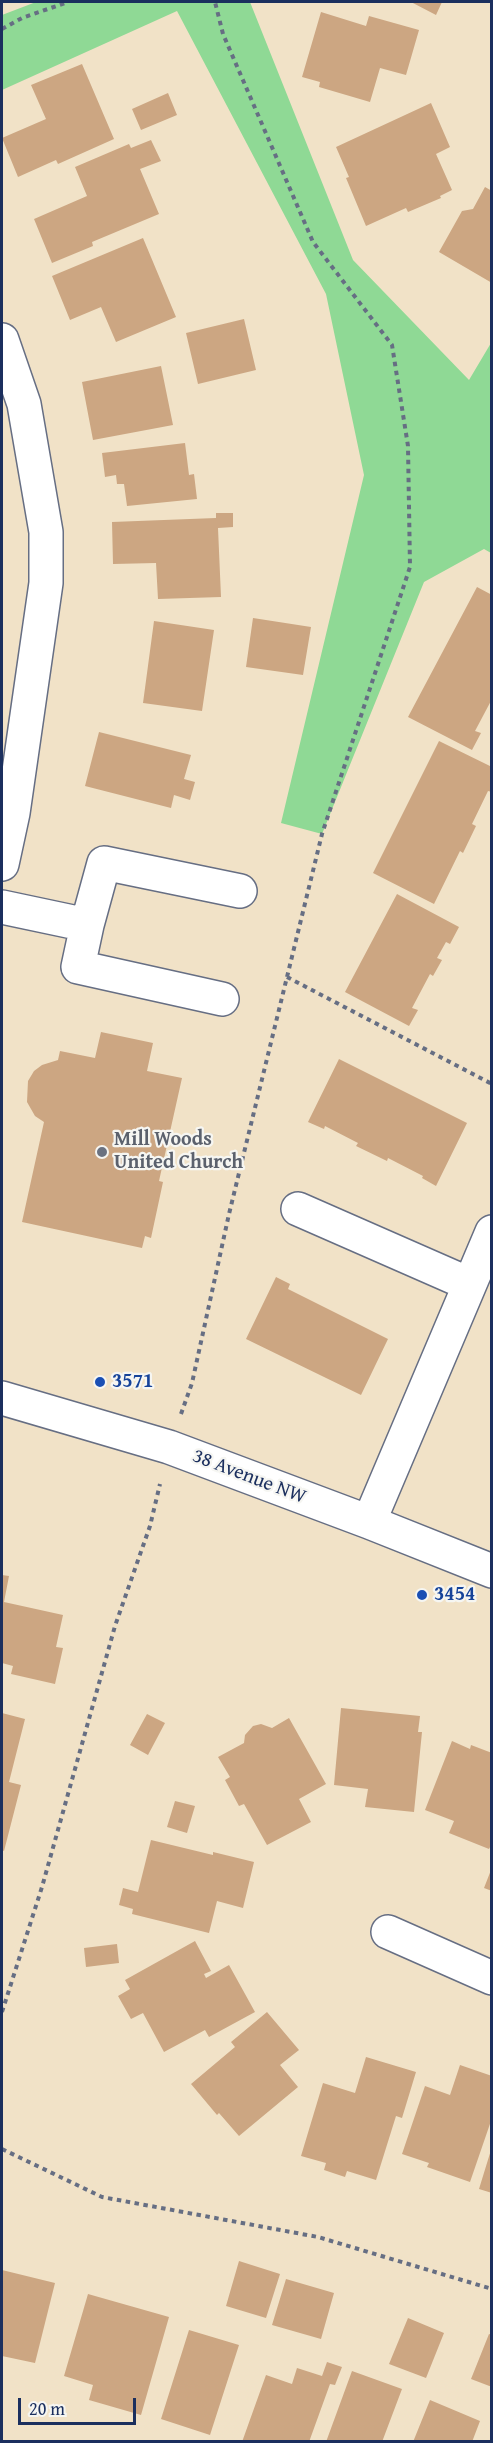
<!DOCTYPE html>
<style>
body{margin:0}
#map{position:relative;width:493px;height:2443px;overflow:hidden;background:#f1e2c7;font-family:"Gentium Book Plus",serif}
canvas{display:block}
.frame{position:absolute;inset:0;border:3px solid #1b2f5e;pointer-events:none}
.scale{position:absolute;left:18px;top:2398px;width:118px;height:27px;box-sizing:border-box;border:3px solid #1b2f5e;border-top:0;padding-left:8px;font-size:18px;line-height:21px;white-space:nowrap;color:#1b2f5e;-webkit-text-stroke:4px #f6f6f2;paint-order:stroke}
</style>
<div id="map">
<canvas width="493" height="2443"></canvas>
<div class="frame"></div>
<div class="scale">20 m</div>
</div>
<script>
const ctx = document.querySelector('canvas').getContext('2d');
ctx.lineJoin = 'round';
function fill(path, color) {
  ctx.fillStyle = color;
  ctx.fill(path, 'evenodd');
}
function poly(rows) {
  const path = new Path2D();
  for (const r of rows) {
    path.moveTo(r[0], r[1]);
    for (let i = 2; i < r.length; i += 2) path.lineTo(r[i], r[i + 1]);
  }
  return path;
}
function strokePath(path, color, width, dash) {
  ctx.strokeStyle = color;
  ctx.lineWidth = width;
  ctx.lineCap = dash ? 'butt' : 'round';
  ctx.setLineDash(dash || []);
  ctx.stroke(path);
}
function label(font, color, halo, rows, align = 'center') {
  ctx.font = font + ' "Gentium Book Plus",serif';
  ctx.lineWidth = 4.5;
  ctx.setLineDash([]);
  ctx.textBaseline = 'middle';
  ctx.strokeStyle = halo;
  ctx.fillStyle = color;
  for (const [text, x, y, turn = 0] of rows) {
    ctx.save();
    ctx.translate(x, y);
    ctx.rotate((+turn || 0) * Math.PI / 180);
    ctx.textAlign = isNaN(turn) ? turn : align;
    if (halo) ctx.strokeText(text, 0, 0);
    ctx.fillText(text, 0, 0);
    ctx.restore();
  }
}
const green = poly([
 [36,2,250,2,353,260,469,380,491,343,491,553,484,549,424,582,322,834,281,823,364,475,326,294,177,11,2,90,2,15]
]);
const building = poly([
 [411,2,442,2,436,15],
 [321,12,366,26,369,16,419,30,406,75,380,68,370,102,319,87,320,82,302,77],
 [82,64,114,139,58,164,56,160,18,177,2,138,46,119,31,85],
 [168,93,177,115,141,130,132,109],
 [431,103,450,147,436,154,452,190,440,196,441,198,408,212,406,208,366,226,346,178,349,177,336,147],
 [151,140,161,161,140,169,159,214,92,242,93,246,52,263,34,219,87,196,75,167,129,144,131,148],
 [485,187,492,191,492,283,439,252,462,211,473,209],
 [143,238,176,317,116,342,101,307,70,320,52,276],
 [244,319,256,370,198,384,186,333],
 [161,366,173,425,93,440,82,382],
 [185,443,189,475,194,474,197,499,127,506,124,484,117,484,116,475,105,477,102,453],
 [216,513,233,513,233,527,218,528,221,597,158,599,156,563,113,564,112,522,216,518],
 [477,587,492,595,492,699,475,731,481,733,472,750,408,717],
 [253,618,311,627,303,675,246,667],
 [154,621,214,630,202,711,143,703],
 [99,732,191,755,184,779,195,782,190,800,174,795,171,808,85,786],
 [439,741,492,767,492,792,488,791,472,824,476,826,463,853,460,851,434,904,373,873],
 [397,894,459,927,450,944,446,942,437,958,442,960,433,976,430,974,412,1008,418,1010,409,1026,345,992],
 [101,1032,153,1043,147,1071,182,1078,159,1181,163,1182,151,1238,145,1236,142,1248,22,1222,44,1122,35,1116,27,1102,28,1081,34,1071,42,1065,58,1060,60,1051,95,1058],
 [339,1059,467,1123,436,1186,422,1178,423,1176,388,1158,387,1161,356,1146,358,1143,325,1126,324,1129,308,1122],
 [276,1277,290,1284,288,1289,388,1339,361,1395,246,1339],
 [2,1575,9,1576,4,1602,63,1615,56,1647,63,1648,55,1684,11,1674,13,1666,2,1663],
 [341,1708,420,1716,418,1732,422,1732,414,1812,365,1807,368,1789,334,1785],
 [2,1713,25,1719,9,1782,21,1785,4,1851,2,1850],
 [147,1714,165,1723,148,1755,130,1745],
 [289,1718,326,1784,299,1799,311,1822,267,1845,244,1804,239,1806,225,1780,230,1777,218,1757,244,1743,245,1735,253,1726,261,1724,272,1728],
 [452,1741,470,1749,471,1745,492,1753,492,1843,489,1849,449,1833,454,1821,425,1810],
 [175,1801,195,1806,187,1833,167,1827],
 [151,1840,213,1855,213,1852,254,1862,243,1908,217,1901,209,1933,132,1914,133,1909,119,1905,123,1888,138,1892],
 [491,1870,492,1870,492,1891,484,1888],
 [195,1941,211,1971,204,1974,206,1978,229,1965,255,2012,209,2037,205,2030,164,2052,143,2013,131,2019,118,1996,130,1989,125,1980],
 [117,1944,119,1963,86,1967,84,1948],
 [267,2012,299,2050,280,2065,298,2087,239,2136,219,2113,217,2115,191,2084,235,2047,231,2042],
 [366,2057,416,2072,402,2118,396,2116,376,2180,347,2171,345,2177,324,2170,326,2163,301,2156,323,2083,355,2093],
 [460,2065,492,2076,492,2118,470,2182,427,2167,429,2163,402,2154,425,2086,450,2095],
 [491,2150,492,2150,492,2193,479,2189],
 [239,2261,280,2274,266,2318,226,2306],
 [2,2270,55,2283,35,2363,2,2356],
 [286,2279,334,2293,321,2339,272,2325],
 [88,2294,169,2317,141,2415,89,2400,93,2385,64,2376],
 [408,2318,444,2333,426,2378,389,2364],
 [189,2330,239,2345,210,2435,161,2419],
 [489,2334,492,2335,492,2387,471,2379],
 [327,2362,342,2367,335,2385,330,2384,309,2442,242,2442,266,2375,292,2384,297,2368,322,2376],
 [352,2371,402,2389,382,2442,326,2442],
 [430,2400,480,2421,472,2442,413,2442]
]);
const path = poly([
 [2,29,22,18,68,2],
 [287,977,492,1084],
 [181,1414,192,1383,229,1214,322,834,410,567,408,446,392,345,313,242,223,34,215,2],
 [2,2012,42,1887,115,1626,150,1526,160,1484],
 [2,2149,102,2197,318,2237,492,2289]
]);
const minor = poly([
 [2,340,24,404,46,532,46,583,13,813,2,864],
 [2,907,87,925,104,863,240,891],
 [87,925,78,967,222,999],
 [298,1209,469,1284],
 [2,1398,169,1447,369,1522,492,1571],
 [369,1522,492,1232],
 [388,1932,492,1978]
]);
const markers = [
 [102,1152,6,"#6b7280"],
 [100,1382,6,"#1a4fb4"],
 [422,1595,6,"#1a4fb4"]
];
const worshipNames = [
 ["Mill Woods",114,1140],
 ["United Church",114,1163]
];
const transitNames = [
 ["3571",112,1382],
 ["3454",434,1595]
];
const streetNames = [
 ["38 Avenue NW",249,1477,21]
];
fill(green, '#8fd995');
fill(building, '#cca682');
strokePath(minor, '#666e83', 36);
strokePath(path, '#666e83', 4, [4.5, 4.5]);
strokePath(minor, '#fff', 33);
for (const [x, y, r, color] of markers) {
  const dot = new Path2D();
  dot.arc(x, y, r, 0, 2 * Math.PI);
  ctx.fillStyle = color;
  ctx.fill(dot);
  strokePath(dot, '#f6f6f2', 2);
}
label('bold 20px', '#5b616d', '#f6f6f2', worshipNames, 'left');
label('bold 20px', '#164399', '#f6f6f2', transitNames, 'left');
label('20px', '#1b2f5e', '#f6f6f2', streetNames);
</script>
